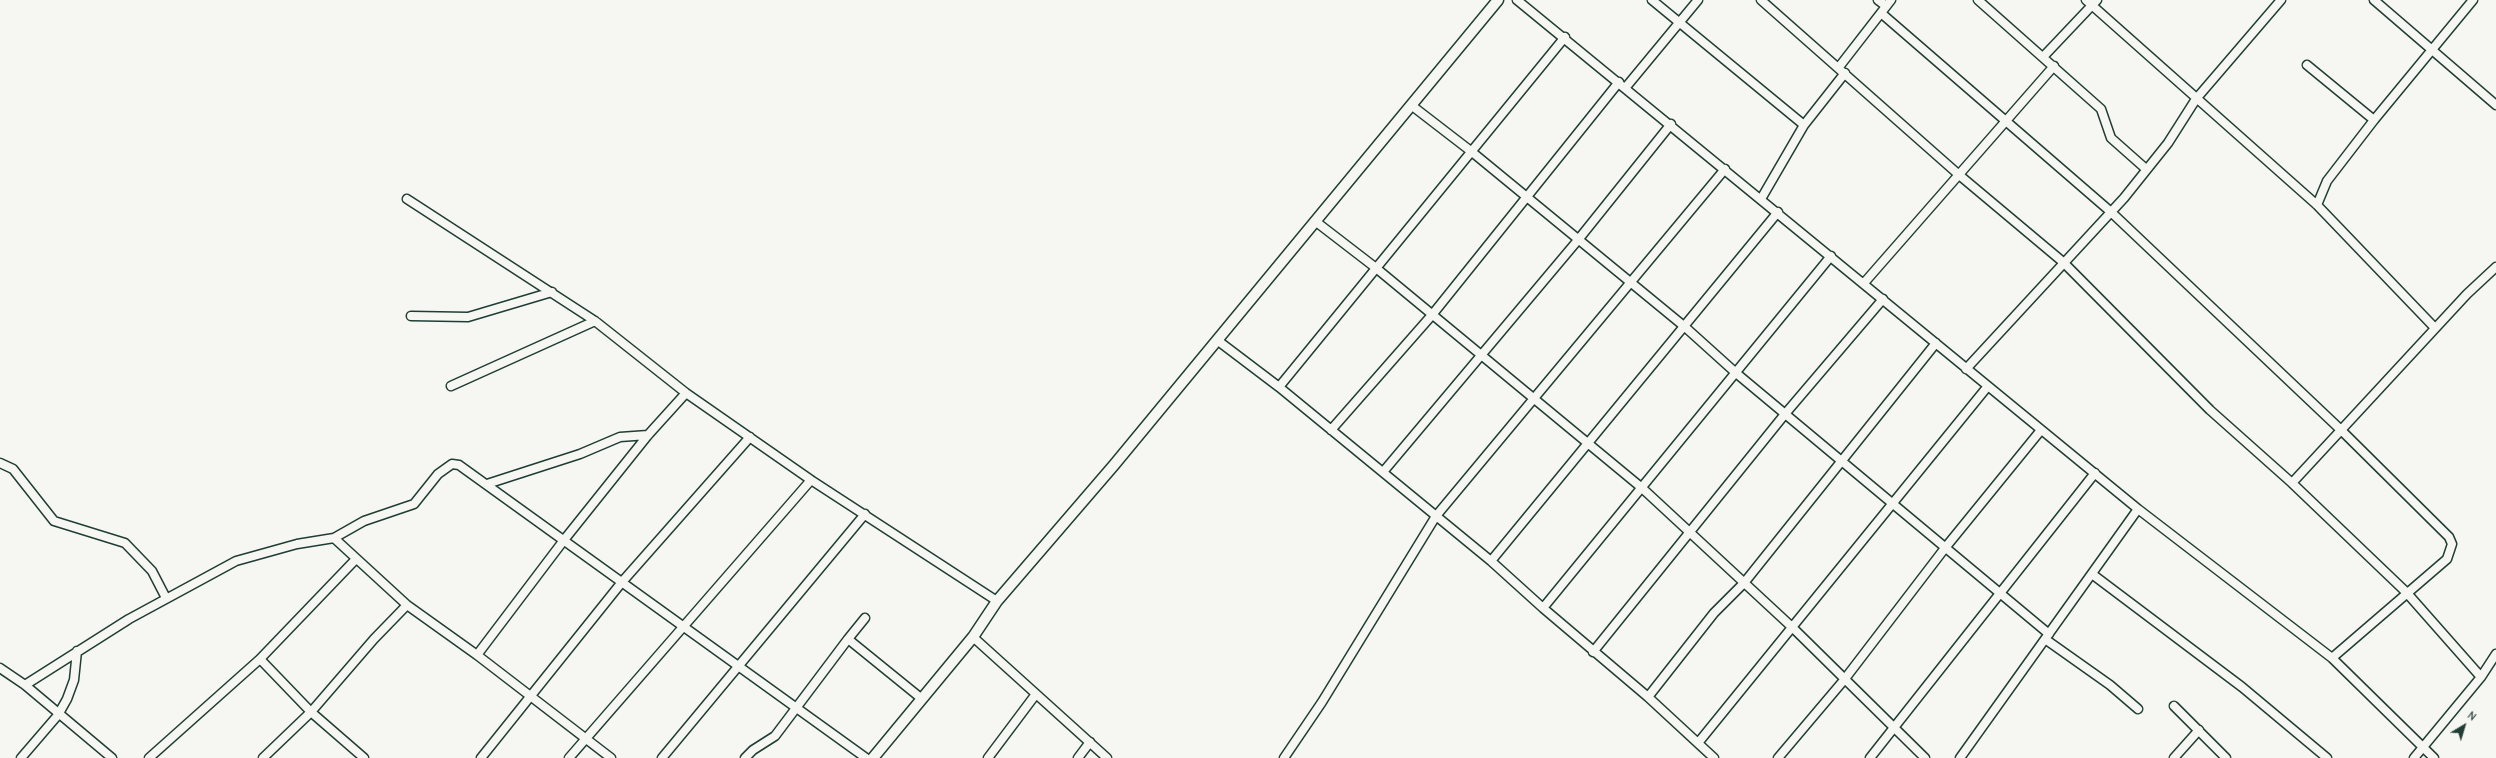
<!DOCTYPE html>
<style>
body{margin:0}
#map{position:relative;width:2496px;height:758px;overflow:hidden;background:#f6f6f2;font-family:"Comic Neue",sans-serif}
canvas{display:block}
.north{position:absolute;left:2444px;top:706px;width:40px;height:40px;-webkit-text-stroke:3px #f6f6f2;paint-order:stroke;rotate:38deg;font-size:11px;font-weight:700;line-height:16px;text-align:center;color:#1f3d34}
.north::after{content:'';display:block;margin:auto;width:14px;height:18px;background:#1f3d34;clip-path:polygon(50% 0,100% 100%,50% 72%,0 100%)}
</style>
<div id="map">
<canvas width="2496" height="758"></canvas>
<div class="north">N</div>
</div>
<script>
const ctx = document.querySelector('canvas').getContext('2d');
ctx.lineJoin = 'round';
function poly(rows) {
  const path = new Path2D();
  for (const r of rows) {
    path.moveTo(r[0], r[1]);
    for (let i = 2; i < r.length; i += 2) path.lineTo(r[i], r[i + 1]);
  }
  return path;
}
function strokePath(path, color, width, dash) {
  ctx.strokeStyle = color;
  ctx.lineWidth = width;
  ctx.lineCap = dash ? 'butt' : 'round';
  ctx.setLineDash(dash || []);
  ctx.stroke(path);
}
const minor = poly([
 [1517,0,2138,509,2332,658,2434,758],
 [1652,0,1804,125],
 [1761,0,1958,174,2063,262,2210,410,2292,483,2406,592,2481,677],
 [1878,0,1886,6],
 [1978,0,2101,109,2111,138,2146,169],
 [2086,0,2317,205,2435,328],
 [2374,0,2496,105],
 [1881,13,2111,212,2341,430,2449,537,2452,544,2447,559,2332,658],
 [2043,57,2097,0],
 [2307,65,2374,120,2473,0],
 [1839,67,1891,0],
 [1626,87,1698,0],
 [1411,105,1472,152,1685,327,1736,373,2049,634],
 [407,199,595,321,686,393,811,480,997,601],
 [1761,199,1804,125,1845,73],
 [2317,205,2327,181,2374,120],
 [1315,221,1376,268,1642,488,1793,628,1925,758],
 [1864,283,2054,66],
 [411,316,468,317,552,292],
 [1217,340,1279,387,1491,561,1543,608,1648,697,1714,758],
 [1966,369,2124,198,2168,143,2196,99,2281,0],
 [451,386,595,321],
 [1279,387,1565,37],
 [1331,430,1432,315,1619,82],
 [0,463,13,469,54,521,125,543,152,571,166,598],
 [1383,472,1578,240,1671,124],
 [2292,483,2467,294,2496,267],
 [487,484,580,454,620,437,648,435],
 [334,538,364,521,414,504,438,474,452,464,459,465,866,758],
 [1491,561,1778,212],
 [2092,574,2242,687,2327,758],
 [1543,608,1831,256],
 [973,637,1107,758],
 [848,639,865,618],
 [2045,639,2110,685,2138,709],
 [1593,652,1785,414,1883,299],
 [477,655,564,540,648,435,686,393],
 [260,659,311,712,364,758],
 [0,668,25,685,112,758],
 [25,685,129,619,236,561,297,544,334,538,407,605,477,655,611,758],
 [1648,697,1714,613,1744,583,1936,343],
 [2174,706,2226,758],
 [1698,743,1988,386],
 [21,758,58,715,67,699,74,680,77,651],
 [149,758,260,659,356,559],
 [263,758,311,712,374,639,407,605],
 [481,758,622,582,750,437],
 [569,758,811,480],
 [662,758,865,514],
 [745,758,753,750,775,736,848,639,922,699],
 [988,758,1036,694],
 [1078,758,1090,742],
 [1284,758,1322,702,1436,516,1725,169],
 [1778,758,1844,680,1945,548,2041,430],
 [1870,758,2095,473],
 [1960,758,2138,509],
 [2174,758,2199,730],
 [2414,758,2481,677,2496,654]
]);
const tertiary = poly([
 [873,758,973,637,997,601,1114,465,1498,0]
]);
strokePath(minor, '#1f3d34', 11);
strokePath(tertiary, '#1f3d34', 13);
strokePath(minor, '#f6f6f2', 8);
strokePath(tertiary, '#f6f6f2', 10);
</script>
